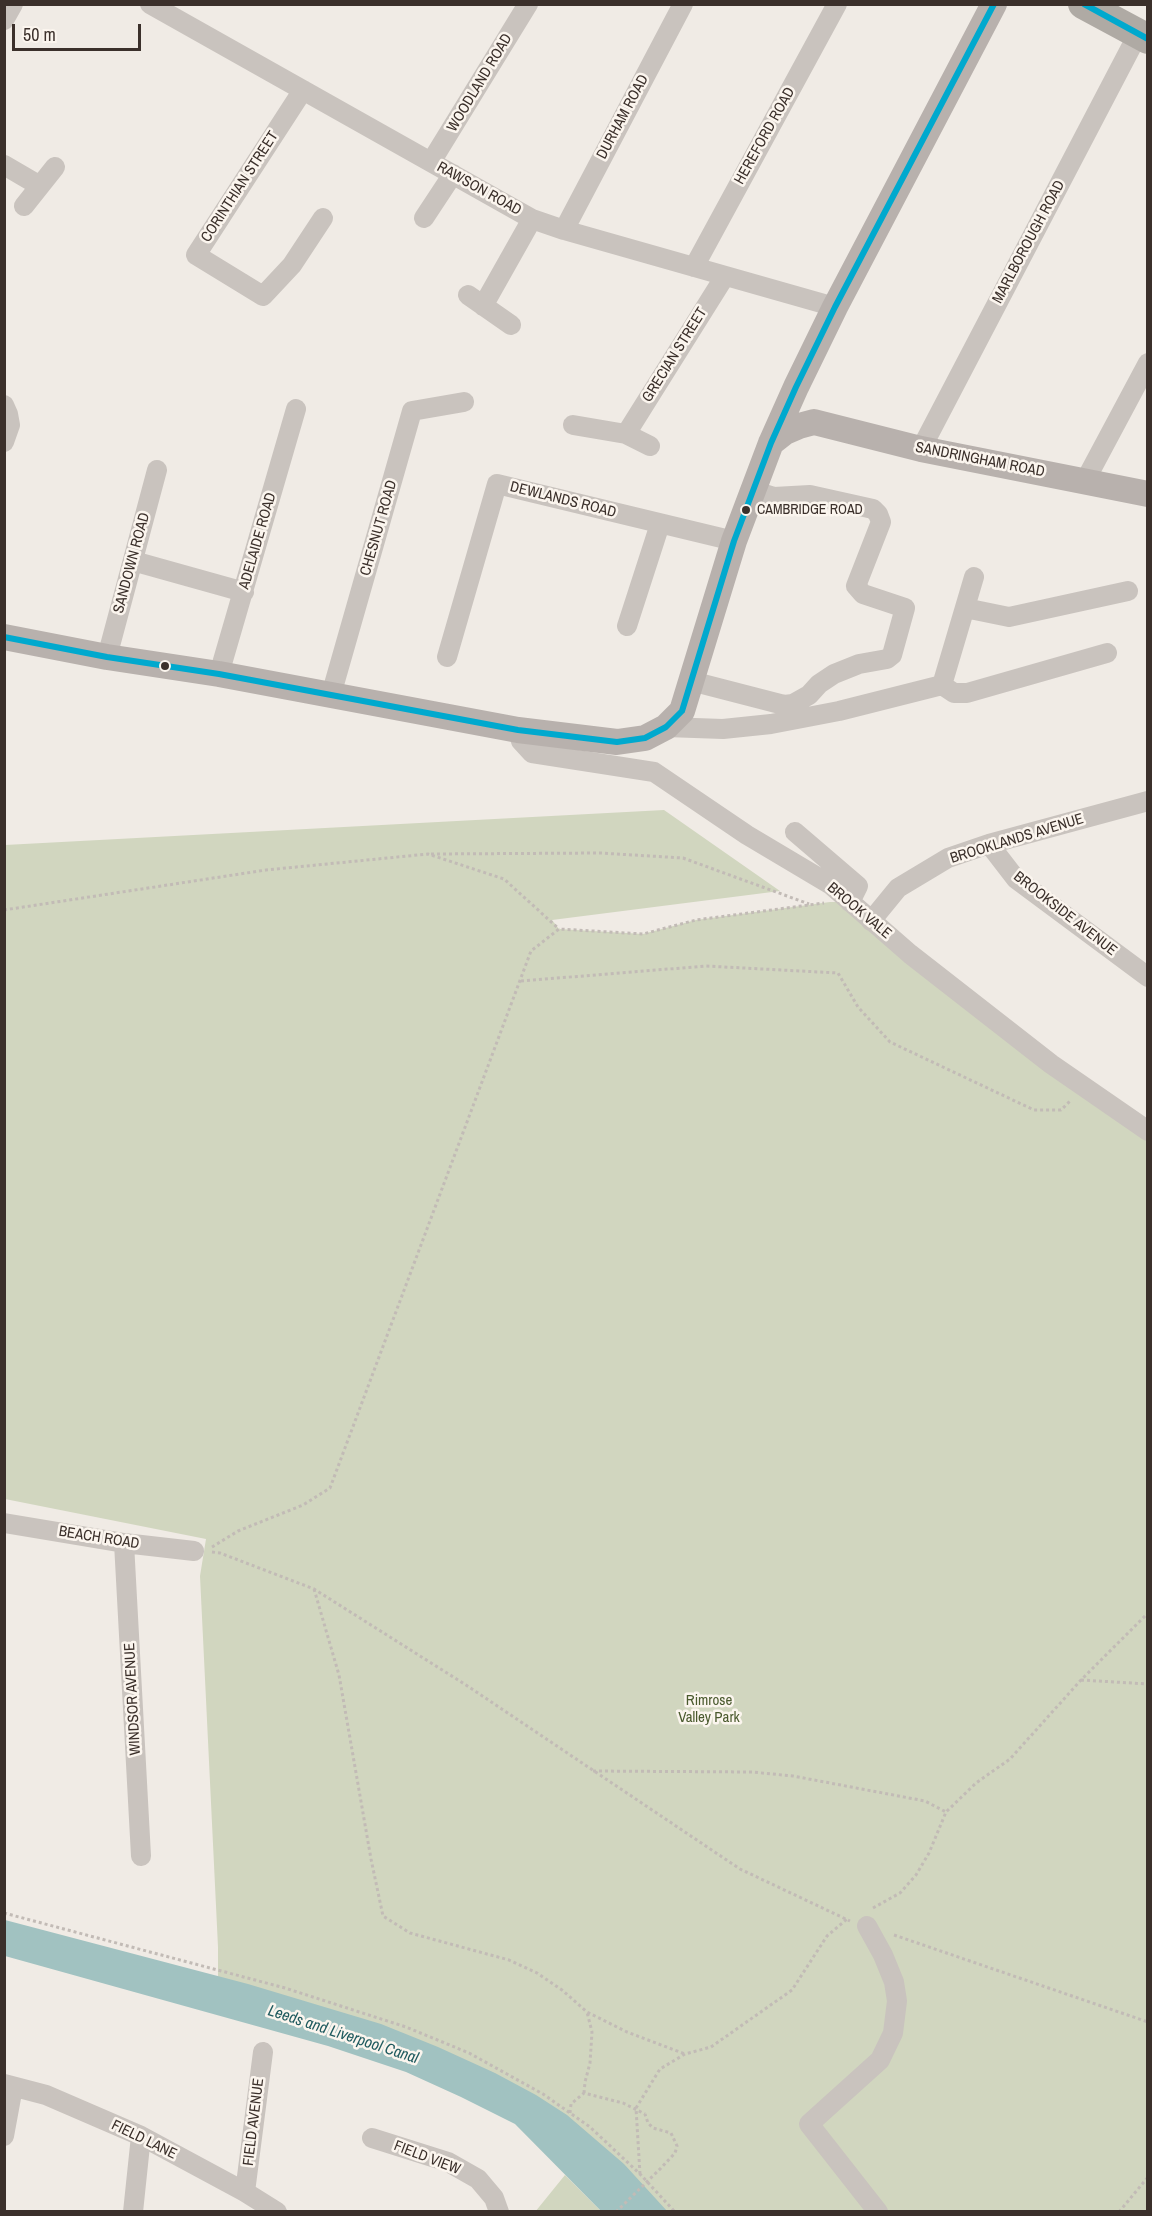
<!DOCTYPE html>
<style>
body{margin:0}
#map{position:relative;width:1152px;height:2216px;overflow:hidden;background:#f0ebe5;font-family:"Archivo Narrow",sans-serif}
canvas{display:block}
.frame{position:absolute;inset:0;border:6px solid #3b302b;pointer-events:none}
.scale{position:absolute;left:12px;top:24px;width:129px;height:27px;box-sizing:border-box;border:3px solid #3b302b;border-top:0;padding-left:8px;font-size:18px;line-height:21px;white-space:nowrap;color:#3b302b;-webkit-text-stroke:4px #fbf5ee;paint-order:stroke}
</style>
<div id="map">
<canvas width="1152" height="2216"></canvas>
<div class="frame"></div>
<div class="scale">50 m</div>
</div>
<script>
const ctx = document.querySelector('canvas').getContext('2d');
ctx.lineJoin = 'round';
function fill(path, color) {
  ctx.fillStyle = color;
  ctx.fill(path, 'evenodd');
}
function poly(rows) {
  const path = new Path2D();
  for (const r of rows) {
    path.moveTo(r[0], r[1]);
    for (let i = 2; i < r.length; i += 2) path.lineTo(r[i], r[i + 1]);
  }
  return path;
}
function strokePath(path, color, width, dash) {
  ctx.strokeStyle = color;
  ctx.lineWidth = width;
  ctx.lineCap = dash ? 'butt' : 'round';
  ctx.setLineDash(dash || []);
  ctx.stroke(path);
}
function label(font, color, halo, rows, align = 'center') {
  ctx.font = font + ' "Archivo Narrow",sans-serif';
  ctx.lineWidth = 5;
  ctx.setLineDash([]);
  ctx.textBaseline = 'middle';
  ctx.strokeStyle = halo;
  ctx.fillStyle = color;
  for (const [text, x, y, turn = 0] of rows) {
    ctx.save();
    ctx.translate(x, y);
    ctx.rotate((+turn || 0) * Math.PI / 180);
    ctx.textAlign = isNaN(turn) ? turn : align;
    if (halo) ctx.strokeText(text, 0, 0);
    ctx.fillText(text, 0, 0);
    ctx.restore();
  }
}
const green = poly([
 [664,810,780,891,552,920,559,929,643,934,696,920,830,902,850,902,1147,1131,1147,2211,634,2211,547,2123,218,1995,218,1947,200,1576,206,1539,5,1499,5,845],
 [565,2175,601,2211,535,2212]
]);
const water = poly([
 [5,1920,248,1984,381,2024,438,2047,495,2073,536,2095,567,2115,624,2164,667,2211,601,2211,515,2124,461,2097,406,2072,328,2046,5,1956]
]);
const path = poly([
 [431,854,600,853,683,858,809,904],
 [4,910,266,870,428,854,504,879,559,929],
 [521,981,706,966,838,973,858,1007,890,1042,1034,1110,1061,1110,1071,1100],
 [212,1547,238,1531,303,1505,330,1488,531,951,559,929,643,934,696,920,824,903],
 [212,1552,220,1553,314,1589,466,1685,740,1869,850,1921],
 [314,1589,339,1675,371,1859,383,1916,410,1933,509,1960,537,1973,562,1990,587,2012,627,2032,685,2054],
 [1081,1680,1148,1684],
 [593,1771,752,1772,793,1776,925,1801,946,1812],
 [873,1908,900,1893,916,1875,929,1853,946,1812,976,1783,1010,1759,1081,1680,1148,1613],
 [4,1913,285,1988,406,2027,469,2053,543,2094,590,2127,640,2174,675,2212],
 [894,1935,1148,2022],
 [584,2093,585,2082,590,2063,592,2032,587,2012],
 [570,2113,571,2104,584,2093,623,2103,645,2114],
 [640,2174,636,2108,660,2069,685,2054,711,2047,792,1990,827,1936,847,1919],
 [1119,2212,1148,2177]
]);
const minor = poly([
 [150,4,532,219,564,230,835,307],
 [4,20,13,4],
 [303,90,196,255,263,296,292,265,323,218],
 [431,162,528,4],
 [4,165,40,186],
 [24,206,55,167],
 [424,218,453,174],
 [564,230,683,4],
 [694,267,837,4],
 [468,295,511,325],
 [483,306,532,219],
 [4,405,8,414,10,425,4,442],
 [573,425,626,434,650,446],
 [626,434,725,276],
 [921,449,1138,34],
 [1085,481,1148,363],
 [133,561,244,592],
 [965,608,1009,617,1128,591],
 [627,626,660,524],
 [107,657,157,470],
 [447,657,497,484,734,541],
 [219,674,296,409],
 [691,681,784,705,793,704,809,695,819,684,834,674,859,664,887,659,892,655,905,608,863,594,856,586,881,522,878,514,873,509,810,495,774,497,752,490],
 [942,685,954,693,967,693,1107,653],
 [331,695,412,411,464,402],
 [666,727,723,729,771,724,839,711,942,685,974,577],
 [518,730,521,741,532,753,654,772,747,835,831,885,910,954,1051,1064,1148,1131],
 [795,832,858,886,850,902],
 [989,844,1016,879,1148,977],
 [871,921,898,888,948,858,989,844,1148,801],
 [4,1523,124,1543,194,1551],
 [124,1543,141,1856],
 [867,1926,883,1955,894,1982,897,2001,893,2033,880,2060,809,2124,878,2212],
 [4,2084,46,2095,141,2136,245,2192,277,2212],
 [4,2136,13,2087],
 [372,2138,448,2162,478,2179,494,2198,499,2212],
 [245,2192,263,2052],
 [133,2212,141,2136]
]);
const major = poly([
 [771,443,785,432,799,426,814,422,921,449,1148,494],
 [4,637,107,657,219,674,518,730,617,742,645,738,666,727,682,711,734,541,771,443,796,387,835,307,994,4]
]);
const highway = poly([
 [1083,4,1148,39]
]);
const pathBridge = poly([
 [616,2212,661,2168,675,2153,677,2146,671,2133,653,2128,648,2123,645,2114]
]);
const bus1 = poly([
 [1084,4,1148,39],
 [4,637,107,657,219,674,518,730,617,742,645,738,666,727,682,711,734,541,771,443,796,387,835,307,994,4]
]);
const markers = [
 [746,510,5,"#3b302b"],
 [165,666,5,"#3b302b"]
];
const busNames = [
 ["CAMBRIDGE ROAD",757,510]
];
const streetNames = [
 ["WOODLAND ROAD",480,83,-59],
 ["DURHAM ROAD",623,117,-62],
 ["HEREFORD ROAD",765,136,-61],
 ["CORINTHIAN STREET",240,187,-57],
 ["RAWSON ROAD",479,189,29],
 ["MARLBOROUGH ROAD",1029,242,-62],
 ["GRECIAN STREET",675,355,-58],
 ["SANDRINGHAM ROAD",980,460,11],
 ["DEWLANDS ROAD",563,500,14],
 ["CHESNUT ROAD",379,528,-74],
 ["ADELAIDE ROAD",258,541,-74],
 ["SANDOWN ROAD",132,563,-75],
 ["BROOKLANDS AVENUE",1017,839,-17],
 ["BROOK VALE",859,911,40],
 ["BROOKSIDE AVENUE",1065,914,38],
 ["BEACH ROAD",99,1538,9],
 ["WINDSOR AVENUE",133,1699,-93],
 ["FIELD AVENUE",254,2122,-83],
 ["FIELD LANE",144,2140,26],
 ["FIELD VIEW",427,2158,21]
];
const parkNames = [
 ["Rimrose",709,1701],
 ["Valley Park",709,1718]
];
const waterNames = [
 ["Leeds and Liverpool Canal",343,2035,18]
];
fill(green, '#d1d6bf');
fill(water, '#a1c2c1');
strokePath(path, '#c2bbb6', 3, [3, 3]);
strokePath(minor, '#c9c3be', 20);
strokePath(major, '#b8b1ad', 26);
strokePath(highway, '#afaaa4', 30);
strokePath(pathBridge, '#c2bbb6', 3, [3, 3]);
strokePath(bus1, '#00a9ce', 6);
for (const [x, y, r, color] of markers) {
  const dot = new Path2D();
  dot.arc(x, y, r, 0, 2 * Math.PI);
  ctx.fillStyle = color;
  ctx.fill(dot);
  strokePath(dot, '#fbf5ee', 2);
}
label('14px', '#3b302b', '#fbf5ee', busNames, 'left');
label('15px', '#3b302b', '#fbf5ee', streetNames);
label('15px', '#4a5a2e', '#fbf5ee', parkNames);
label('italic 16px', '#1f5a5e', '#fbf5ee', waterNames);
</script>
